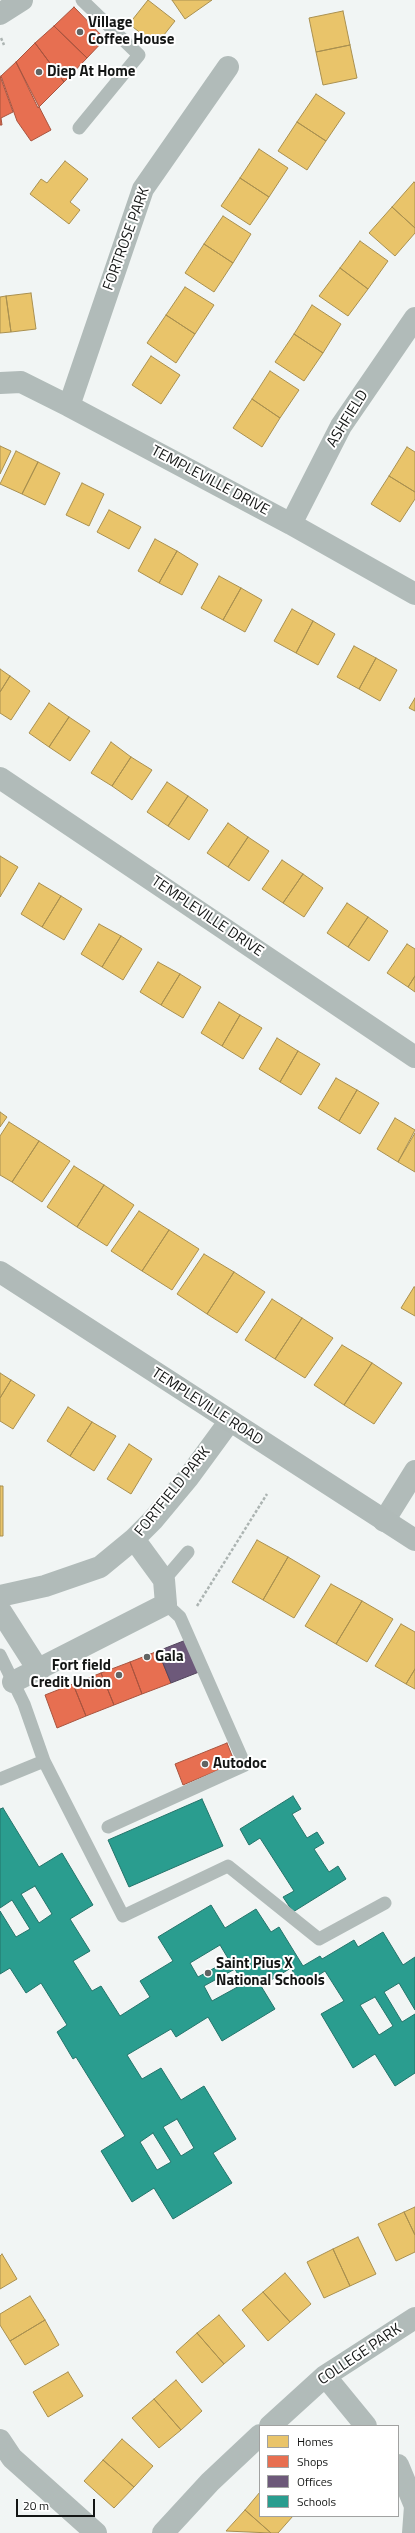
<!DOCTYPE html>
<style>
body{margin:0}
#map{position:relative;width:415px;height:2533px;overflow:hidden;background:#f1f5f4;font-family:"Titillium Web",sans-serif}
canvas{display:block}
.legend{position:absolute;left:259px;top:2425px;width:140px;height:92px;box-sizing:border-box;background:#fff;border:1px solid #a1a2a1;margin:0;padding:5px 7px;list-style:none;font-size:12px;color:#141615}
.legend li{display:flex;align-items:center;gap:8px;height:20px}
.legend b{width:20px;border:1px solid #a1a2a1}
.scale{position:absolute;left:16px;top:2499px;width:79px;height:18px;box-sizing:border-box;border:2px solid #141615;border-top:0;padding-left:5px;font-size:12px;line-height:14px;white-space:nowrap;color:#141615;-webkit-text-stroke:3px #fff;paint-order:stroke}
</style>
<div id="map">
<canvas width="415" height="2533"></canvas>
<ul class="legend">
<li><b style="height:11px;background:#e9c46a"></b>Homes</li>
<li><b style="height:11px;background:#e76f51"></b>Shops</li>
<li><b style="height:11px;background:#6d597a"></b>Offices</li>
<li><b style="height:11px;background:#2a9d8f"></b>Schools</li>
</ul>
<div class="scale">20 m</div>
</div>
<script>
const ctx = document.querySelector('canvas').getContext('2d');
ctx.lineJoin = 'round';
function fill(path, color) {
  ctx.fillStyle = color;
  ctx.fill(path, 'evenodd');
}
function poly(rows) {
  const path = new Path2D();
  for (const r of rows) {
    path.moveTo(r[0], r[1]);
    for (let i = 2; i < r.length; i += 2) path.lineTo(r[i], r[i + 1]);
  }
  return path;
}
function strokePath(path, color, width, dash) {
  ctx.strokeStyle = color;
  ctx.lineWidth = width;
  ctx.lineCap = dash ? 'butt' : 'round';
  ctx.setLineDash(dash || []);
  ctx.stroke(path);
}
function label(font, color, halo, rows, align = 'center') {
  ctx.font = font + ' "Titillium Web",sans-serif';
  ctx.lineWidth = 4;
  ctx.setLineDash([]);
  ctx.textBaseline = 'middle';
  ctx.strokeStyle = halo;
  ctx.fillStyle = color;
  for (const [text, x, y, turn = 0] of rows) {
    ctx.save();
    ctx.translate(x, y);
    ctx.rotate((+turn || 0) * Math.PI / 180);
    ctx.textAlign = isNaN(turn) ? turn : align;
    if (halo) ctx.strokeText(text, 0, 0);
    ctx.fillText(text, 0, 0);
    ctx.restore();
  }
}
const homes = poly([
 [148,0,175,21,156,45,129,24,148,0],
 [172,0,212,0,185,19,172,0],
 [343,11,350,45,316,52,309,18,343,11],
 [350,45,357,78,323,85,316,52,350,45],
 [316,94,345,113,326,141,297,122,316,94],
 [297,122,326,141,307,170,278,151,297,122],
 [259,149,288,168,269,197,240,178,259,149],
 [65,161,88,179,70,202,80,210,69,224,30,194,41,179,47,183,65,161],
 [240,178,269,197,250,225,221,206,240,178],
 [414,182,415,183,415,228,392,207,414,182],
 [392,207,415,228,415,233,395,256,369,233,392,207],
 [223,216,251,234,233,263,204,244,223,216],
 [360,241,388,261,368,289,340,268,360,241],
 [204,244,233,263,214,292,185,273,204,244],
 [340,268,368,289,348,316,319,296,340,268],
 [185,287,214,305,195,334,166,315,185,287],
 [31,293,36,329,11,332,6,296,31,293],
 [6,296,11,332,0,333,0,297,6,296],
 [312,305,341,324,323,353,294,334,312,305],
 [166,315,195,334,176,363,147,343,166,315],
 [294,334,323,353,304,381,275,362,294,334],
 [151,356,180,375,161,404,132,385,151,356],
 [270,371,299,390,280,418,252,399,270,371],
 [252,399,280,418,262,447,233,428,252,399],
 [0,446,11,451,0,474,0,446],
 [407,447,415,452,415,492,389,476,407,447],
 [16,451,38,462,22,494,0,484,16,451],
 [38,462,60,473,45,505,22,494,38,462],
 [389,476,415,492,415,499,400,522,371,504,389,476],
 [82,483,104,494,89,526,66,515,82,483],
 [109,510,141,527,129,549,97,532,109,510],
 [155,539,177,551,159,583,138,571,155,539],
 [177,551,198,564,182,595,159,583,177,551],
 [219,576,241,588,223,620,201,608,219,576],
 [241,588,262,600,245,632,223,620,241,588],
 [292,609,313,621,296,653,274,641,292,609],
 [313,621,335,634,318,665,296,653,313,621],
 [354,646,376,658,359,689,337,677,354,646],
 [376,658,397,670,380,701,359,689,376,658],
 [0,669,10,676,0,692,0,669],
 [10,676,30,691,11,720,0,713,0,692,10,676],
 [415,698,415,711,409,708,415,698],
 [49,703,69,717,49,747,29,733,49,703],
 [69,717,90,731,70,761,49,747,69,717],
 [111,742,131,757,112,786,91,773,111,742],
 [131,757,152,770,132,800,112,786,131,757],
 [167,782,188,796,168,826,147,812,167,782],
 [188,796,208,810,189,840,168,826,188,796],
 [228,823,248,837,228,867,207,853,228,823],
 [248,837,269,851,249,881,228,867,248,837],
 [0,856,18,867,0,897,0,856],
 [282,860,303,874,283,903,262,889,282,860],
 [303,874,323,888,304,917,283,903,303,874],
 [39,883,61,896,42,927,21,914,39,883],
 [61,896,82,909,64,940,42,927,61,896],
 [347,903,368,917,348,947,327,933,347,903],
 [368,917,388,931,369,961,348,947,368,917],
 [99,924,121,936,102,967,81,954,99,924],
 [121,936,142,949,123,980,102,967,121,936],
 [407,944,415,949,415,976,408,987,387,973,407,944],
 [158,962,180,974,161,1005,140,992,158,962],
 [180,974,201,987,183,1018,161,1005,180,974],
 [415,976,415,992,408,987,415,976],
 [219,1002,240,1015,222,1046,201,1033,219,1002],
 [240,1015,262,1028,243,1059,222,1046,240,1015],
 [277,1038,298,1051,280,1082,259,1069,277,1038],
 [298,1051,320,1064,301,1095,280,1082,298,1051],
 [336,1078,357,1090,339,1121,318,1108,336,1078],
 [357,1090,379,1103,360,1134,339,1121,357,1090],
 [0,1112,7,1117,0,1127,0,1112],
 [395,1118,415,1130,398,1162,377,1149,395,1118],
 [9,1122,39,1141,12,1182,0,1175,0,1136,9,1122],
 [415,1133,415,1172,398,1162,415,1133],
 [39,1141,70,1161,42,1202,12,1182,39,1141],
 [74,1166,104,1185,77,1227,47,1207,74,1166],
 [104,1185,134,1205,107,1246,77,1227,104,1185],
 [139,1211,169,1230,142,1271,111,1251,139,1211],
 [169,1230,199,1249,172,1290,142,1271,169,1230],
 [204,1254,234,1272,207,1314,177,1294,204,1254],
 [234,1272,265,1292,237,1333,207,1314,234,1272],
 [414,1287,415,1287,415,1316,401,1308,414,1287],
 [272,1299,302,1318,275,1359,245,1340,272,1299],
 [302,1318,333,1338,305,1378,275,1359,302,1318],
 [342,1345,372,1363,344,1405,314,1385,342,1345],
 [372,1363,402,1383,374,1424,344,1405,372,1363],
 [0,1373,11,1380,0,1398,0,1373],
 [11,1380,35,1395,13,1429,0,1421,0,1398,11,1380],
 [68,1407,92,1422,70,1456,47,1441,68,1407],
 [92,1422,116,1436,94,1471,70,1456,92,1422],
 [129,1444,152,1459,131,1494,107,1479,129,1444],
 [0,1486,3,1486,3,1536,0,1536,0,1486],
 [257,1540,288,1557,263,1600,232,1582,257,1540],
 [288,1557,320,1576,294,1618,263,1600,288,1557],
 [331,1584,362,1601,336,1644,305,1626,331,1584],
 [362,1601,393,1619,367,1662,336,1644,362,1601],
 [401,1624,415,1632,415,1669,406,1684,375,1666,401,1624],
 [415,1669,415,1689,406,1684,415,1669],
 [415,2207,415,2235,404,2212,415,2207],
 [404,2212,415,2235,415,2252,396,2261,378,2224,404,2212],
 [358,2237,376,2274,350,2286,333,2249,358,2237],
 [333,2249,350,2286,324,2298,307,2262,333,2249],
 [2,2254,17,2279,0,2289,0,2256,2,2254],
 [285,2273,311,2304,290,2322,263,2292,285,2273],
 [263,2292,290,2322,268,2341,242,2310,263,2292],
 [30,2296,45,2320,10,2341,0,2325,0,2314,30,2296],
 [219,2315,245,2346,224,2364,197,2333,219,2315],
 [45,2320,59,2345,25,2365,10,2341,45,2320],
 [197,2333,224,2364,202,2383,176,2352,197,2333],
 [68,2372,83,2396,48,2417,33,2392,68,2372],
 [176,2380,202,2411,181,2430,154,2399,176,2380],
 [154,2399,181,2430,159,2448,132,2418,154,2399],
 [122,2439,153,2466,134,2487,103,2460,122,2439],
 [103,2460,134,2487,114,2508,84,2481,103,2460],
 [260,2492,260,2516,293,2516,278,2533,271,2533,245,2510,260,2492],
 [245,2510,271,2533,226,2531,245,2510]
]);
const shops = poly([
 [74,7,105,39,87,58,54,26,74,7],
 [54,26,87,58,64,82,35,43,54,26],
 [35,43,64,82,38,108,16,62,35,43],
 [16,62,51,130,31,141,17,121,1,76,16,62],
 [0,76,13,112,1,118,2,125,0,125,0,76],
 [158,1651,171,1683,142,1694,130,1662,158,1651],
 [130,1662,142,1694,114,1705,101,1673,130,1662],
 [101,1673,114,1705,86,1716,73,1684,101,1673],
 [73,1684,86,1716,57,1728,45,1695,73,1684],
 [227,1743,235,1763,183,1785,175,1764,227,1743]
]);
const offices = poly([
 [186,1640,199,1672,171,1683,158,1651,186,1640]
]);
const schools = poly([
 [293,1796,301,1809,292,1814,307,1838,317,1832,324,1843,314,1849,329,1872,338,1866,346,1879,293,1912,283,1897,294,1891,260,1838,249,1845,240,1829,293,1796],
 [202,1799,223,1846,129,1887,108,1840,202,1799],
 [3,1808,39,1867,62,1853,93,1905,70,1919,90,1951,73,1961,92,1991,101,1986,120,2016,150,1997,140,1981,173,1961,158,1937,211,1905,225,1928,256,1909,271,1932,279,1927,303,1966,320,1956,322,1959,354,1940,358,1947,383,1932,403,1965,415,1957,415,2010,399,1983,384,1992,402,2022,415,2014,415,2073,395,2086,375,2054,353,2068,321,2014,344,2001,325,1971,301,1986,291,1968,261,1986,275,2009,222,2041,208,2017,176,2037,171,2029,127,2055,142,2079,161,2068,181,2100,204,2086,236,2139,213,2153,232,2183,173,2219,154,2188,132,2202,101,2151,125,2136,76,2057,73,2059,57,2032,67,2025,41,1983,26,1993,10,1968,0,1974,0,1911,16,1937,30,1929,12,1900,0,1908,0,1809,3,1808],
 [35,1886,52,1914,39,1923,21,1894,35,1886],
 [220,1945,229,1960,198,1977,190,1963,220,1945],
 [235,1969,243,1984,212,2001,204,1986,235,1969],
 [375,1997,393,2026,379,2035,360,2005,375,1997],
 [177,2119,194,2148,181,2156,163,2127,177,2119],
 [153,2133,171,2162,157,2170,140,2142,153,2133]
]);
const path = poly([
 [1,38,4,45],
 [197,1606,267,1494]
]);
const service = poly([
 [79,128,139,55,82,0],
 [164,1580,188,1552],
 [0,1655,24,1704,44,1761,123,1916,228,1866,319,1939,385,1903],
 [0,1779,44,1761],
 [108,1827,245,1765,180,1617,166,1604]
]);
const minor = poly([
 [0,383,21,382,69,406,291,524,415,594],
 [69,406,143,189,228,67],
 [291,524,341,426,415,318],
 [0,778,415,1057],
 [384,1521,415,1471],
 [0,1596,45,1586,100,1567,134,1539,153,1520,188,1478,229,1422],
 [0,1610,39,1671],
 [13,1682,166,1604,164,1580,134,1539],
 [325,2376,366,2426],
 [270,2426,325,2376,415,2318],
 [0,2440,12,2458,96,2533],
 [398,2465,415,2506,413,2533],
 [163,2533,210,2482,260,2435]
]);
const secondary = poly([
 [0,14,22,0],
 [0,1272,415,1540]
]);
const markers = [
 [80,32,4,"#616463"],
 [39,72,4,"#616463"],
 [147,1657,4,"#616463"],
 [119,1675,4,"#616463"],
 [205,1764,4,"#616463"],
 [208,1973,4,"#616463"]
];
const poiNames = [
 ["Village",88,23],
 ["Coffee House",88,40],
 ["Diep At Home",47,72],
 ["Gala",155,1657],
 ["Fort field",111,1666,"right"],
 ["Credit Union",111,1683,"right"],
 ["Autodoc",213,1764],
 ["Saint Pius X",216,1964],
 ["National Schools",216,1981]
];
const streetNames = [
 ["FORTROSE PARK",127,239,-70],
 ["ASHFIELD",348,419,-58],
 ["TEMPLEVILLE DRIVE",210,481,28],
 ["TEMPLEVILLE DRIVE",207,917,34],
 ["TEMPLEVILLE ROAD",207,1407,33],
 ["FORTFIELD PARK",173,1492,-51],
 ["COLLEGE PARK",360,2355,-34]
];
fill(homes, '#e9c46a');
strokePath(homes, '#a99050', 1);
fill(shops, '#e76f51');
strokePath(shops, '#a8543f', 1);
fill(offices, '#6d597a');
strokePath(offices, '#52455c', 1);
fill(schools, '#2a9d8f');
strokePath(schools, '#23746a', 1);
strokePath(path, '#acb4b2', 2.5, [3, 2]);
strokePath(service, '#b1bbb9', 13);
strokePath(minor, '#b1bbb9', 22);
strokePath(secondary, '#b0bab8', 22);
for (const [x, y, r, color] of markers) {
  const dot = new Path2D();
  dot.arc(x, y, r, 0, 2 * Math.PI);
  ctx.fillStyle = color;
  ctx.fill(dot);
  strokePath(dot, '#fff', 1.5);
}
label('bold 15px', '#141615', '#fff', poiNames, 'left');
label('15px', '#141615', '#fff', streetNames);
</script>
